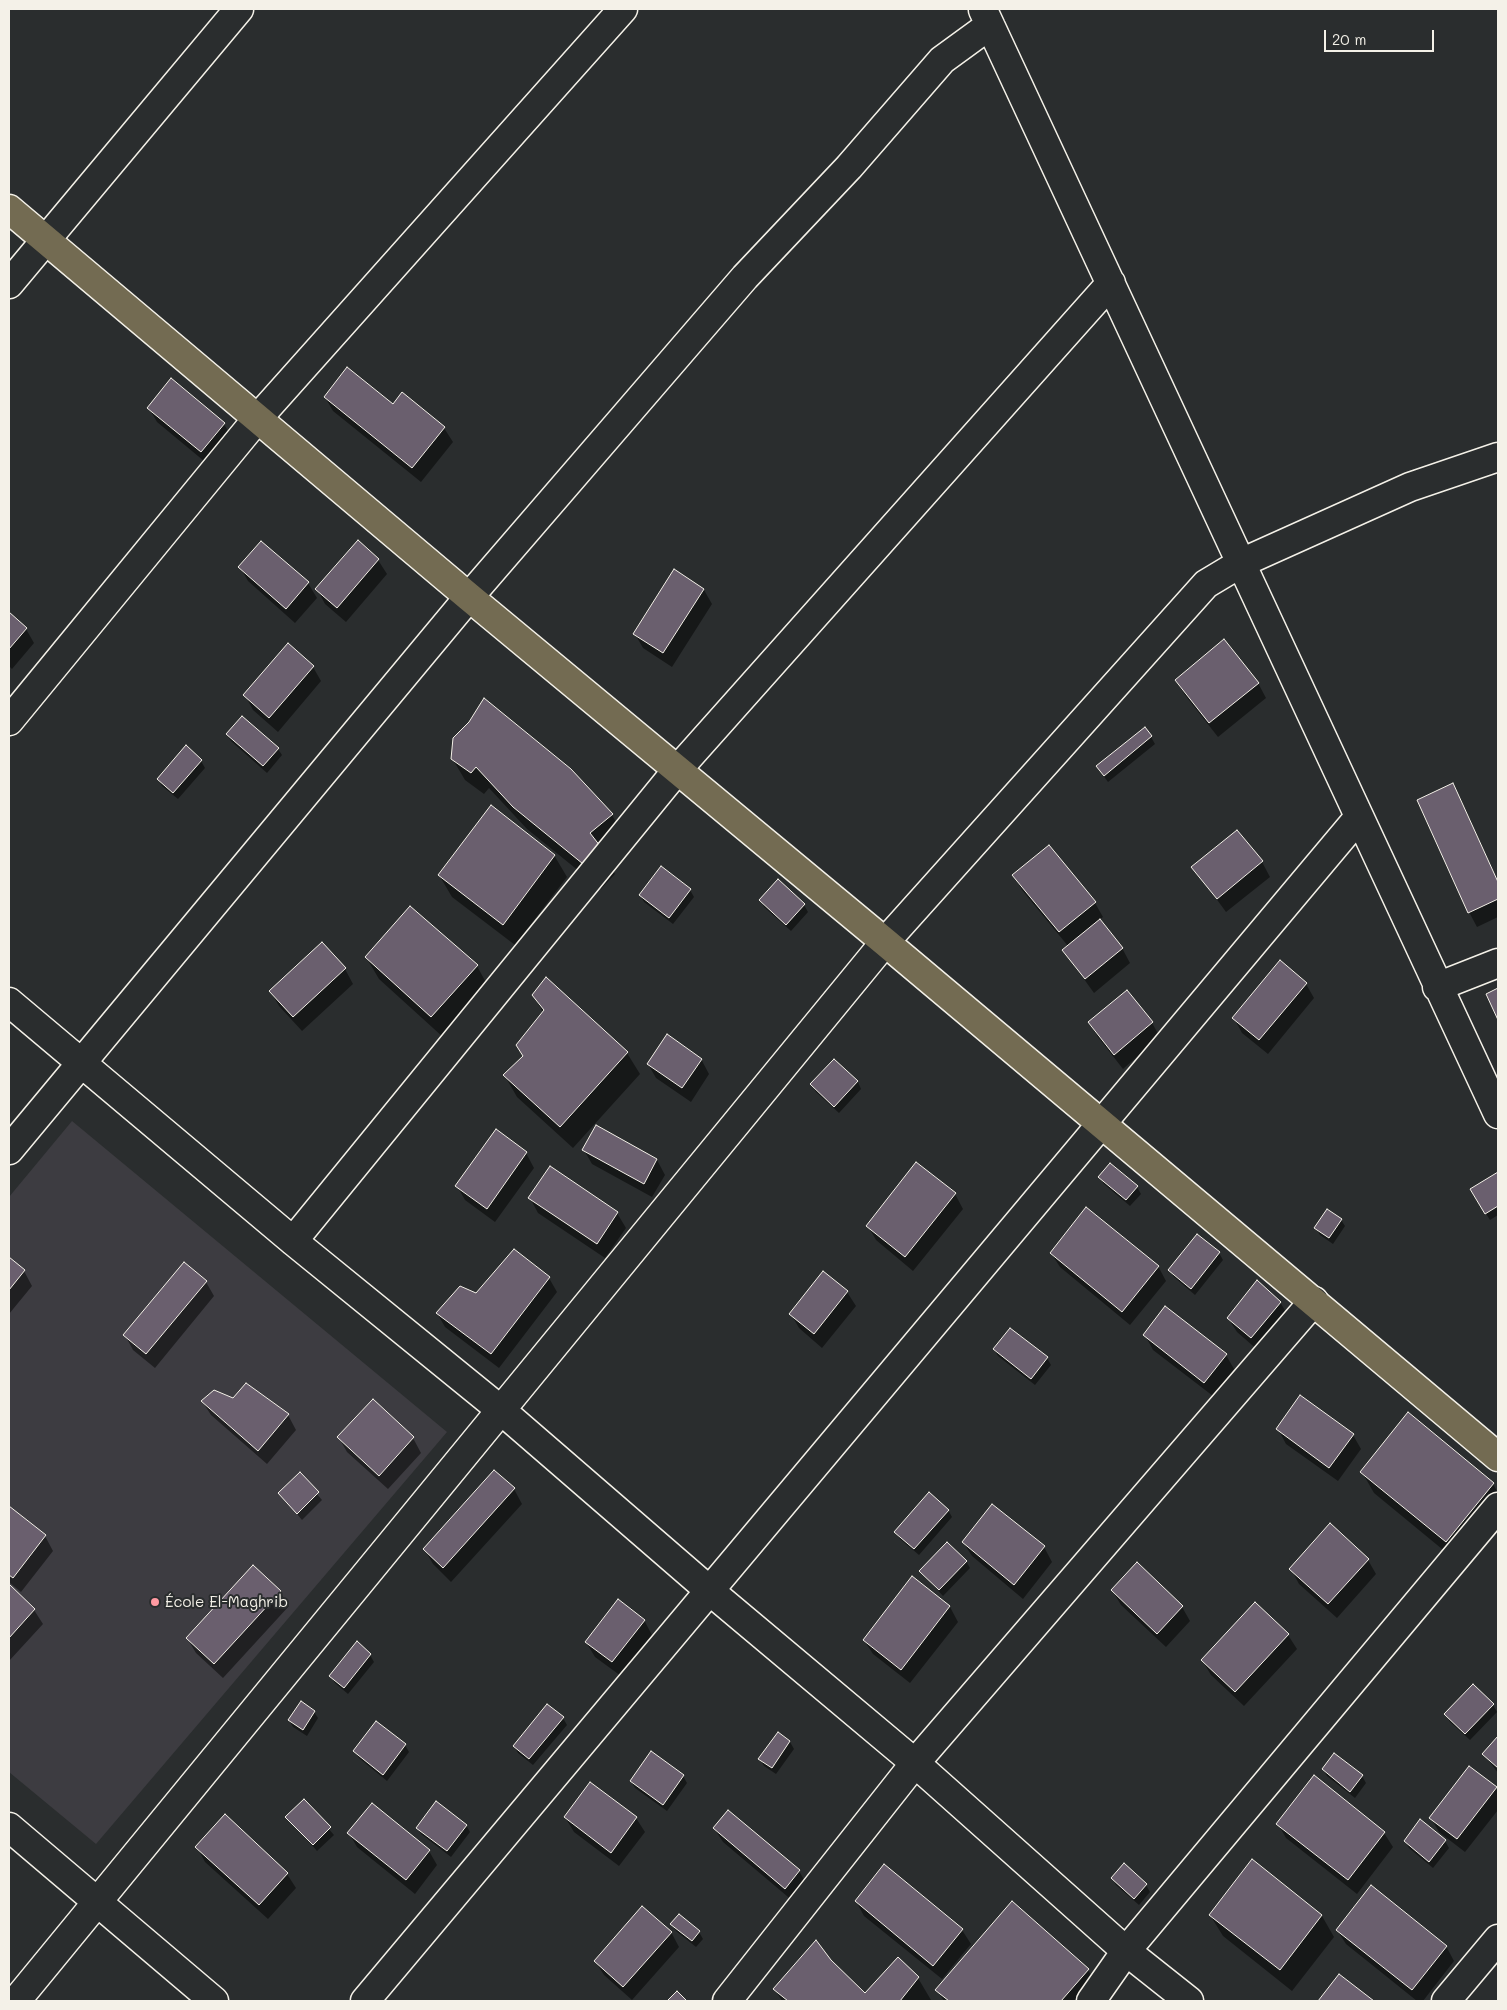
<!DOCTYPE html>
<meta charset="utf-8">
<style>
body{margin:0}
#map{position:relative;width:1507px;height:2010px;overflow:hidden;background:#2a2d2e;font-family:Mali,sans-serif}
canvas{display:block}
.frame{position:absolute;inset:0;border:10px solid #f4f1e8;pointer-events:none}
.scale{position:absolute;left:1324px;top:30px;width:110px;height:22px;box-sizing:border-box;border:2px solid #f4f1e8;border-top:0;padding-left:6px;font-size:15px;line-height:18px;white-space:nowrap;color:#f4f1e8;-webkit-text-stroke:4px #2a2d2e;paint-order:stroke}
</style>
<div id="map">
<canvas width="1507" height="2010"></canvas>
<div class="frame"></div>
<div class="scale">20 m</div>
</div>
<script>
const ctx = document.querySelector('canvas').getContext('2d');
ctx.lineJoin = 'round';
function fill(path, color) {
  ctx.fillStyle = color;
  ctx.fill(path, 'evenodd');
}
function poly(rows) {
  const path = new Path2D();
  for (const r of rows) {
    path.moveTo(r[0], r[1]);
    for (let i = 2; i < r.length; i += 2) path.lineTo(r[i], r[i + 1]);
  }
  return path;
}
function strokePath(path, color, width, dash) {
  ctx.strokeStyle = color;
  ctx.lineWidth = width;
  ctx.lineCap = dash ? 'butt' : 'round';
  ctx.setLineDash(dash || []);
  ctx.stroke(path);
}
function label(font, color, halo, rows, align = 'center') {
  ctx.font = font + ' Mali,sans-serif';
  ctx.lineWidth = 4;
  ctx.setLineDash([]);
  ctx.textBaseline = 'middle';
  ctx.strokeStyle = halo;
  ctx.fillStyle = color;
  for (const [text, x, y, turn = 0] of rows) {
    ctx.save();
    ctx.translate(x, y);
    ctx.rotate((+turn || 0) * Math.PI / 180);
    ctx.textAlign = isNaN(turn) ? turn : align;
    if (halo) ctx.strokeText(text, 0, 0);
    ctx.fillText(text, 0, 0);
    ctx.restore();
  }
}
const built = poly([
 [72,1121,447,1432,96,1844,9,1772,9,1197]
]);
const shadow = poly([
 [325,397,393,406,444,428,453,442,421,482,333,411],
 [149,408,224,424,232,438,210,466,157,422],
 [262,542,308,583,317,598,295,623,248,581,240,567],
 [378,560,387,574,346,622,325,604,317,589],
 [704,590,712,604,672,667,643,648,635,634],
 [9,614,26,629,34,643,12,669,9,666],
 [313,667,321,681,278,732,253,710,245,695],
 [1176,681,1258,683,1266,698,1218,737,1185,695],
 [227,735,278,749,282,755,267,773,231,741],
 [1151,737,1155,744,1108,782,1097,767],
 [452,758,612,815,624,836,603,853,615,874,601,889,527,829,489,788,484,794,465,780],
 [201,761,205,768,178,799,162,786,158,779],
 [1453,785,1498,881,1498,917,1477,927,1469,912],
 [1237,832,1262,862,1270,877,1226,912,1193,867],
 [554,855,567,877,515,945,452,897,439,875],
 [661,868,690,890,694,897,673,924,644,902,640,895],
 [1014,875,1095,903,1103,917,1099,920,1122,948,1130,963,1094,993,1063,950,1068,946,1022,890],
 [778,881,804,905,808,912,791,931,764,907,761,900],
 [322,944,345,969,353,984,302,1031,279,1006,271,992],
 [366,957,477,966,489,988,444,1038,379,979],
 [1306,984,1314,998,1268,1054,1242,1033,1234,1018],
 [1126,992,1152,1023,1160,1037,1123,1069,1098,1037,1089,1022],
 [533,995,627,1053,640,1074,573,1148,517,1097,505,1076,524,1057,543,1012],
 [701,1059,709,1074,691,1102,656,1078,648,1064],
 [835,1060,858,1082,861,1089,839,1113,816,1092,812,1085],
 [596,1127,657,1160,665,1175,652,1197,592,1164,584,1150],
 [526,1153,534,1168,495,1222,465,1200,457,1186],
 [1497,1174,1498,1215,1490,1220,1471,1190],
 [1100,1177,1137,1187,1141,1194,1130,1206,1104,1184],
 [955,1194,963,1209,913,1271,876,1240,868,1226],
 [530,1198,617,1213,626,1228,605,1258,538,1213],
 [1341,1220,1345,1226,1333,1244,1320,1235,1316,1228],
 [1051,1253,1158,1266,1166,1281,1130,1325,1060,1267],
 [1219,1253,1223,1260,1195,1295,1174,1277,1170,1270],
 [9,1259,24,1271,32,1286,9,1314],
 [549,1278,557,1292,499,1368,445,1327,437,1313],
 [206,1282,214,1296,155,1368,133,1350,125,1335],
 [847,1292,856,1306,822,1348,799,1328,791,1314],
 [1280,1302,1289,1317,1260,1352,1237,1332,1228,1318],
 [1145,1335,1226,1355,1234,1369,1213,1396,1153,1350],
 [994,1349,1047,1358,1051,1365,1035,1385,998,1356],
 [246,1384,288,1415,296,1430,267,1464,211,1415,202,1401,233,1399],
 [1278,1429,1353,1435,1361,1449,1338,1481,1286,1444],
 [339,1438,413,1438,421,1453,388,1489,347,1452],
 [1362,1472,1493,1484,1498,1493,1498,1514,1459,1563,1374,1493],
 [300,1474,322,1500,302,1520,280,1493],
 [514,1489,522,1504,451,1582,433,1564,425,1550],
 [9,1508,45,1536,53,1551,21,1592,9,1582],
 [948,1510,952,1517,919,1555,900,1539,896,1532],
 [963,1542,1044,1547,1052,1562,1023,1599,972,1556],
 [1368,1560,1376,1574,1337,1618,1299,1584,1291,1569],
 [966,1561,970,1568,943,1596,920,1571],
 [253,1567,280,1592,289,1606,223,1678,196,1653,187,1638],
 [912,1577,950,1607,958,1622,910,1683,873,1654,864,1640],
 [9,1585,34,1610,43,1624,9,1661],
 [1112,1590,1182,1607,1190,1621,1166,1647,1121,1605],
 [644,1620,652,1635,621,1676,595,1657,586,1642],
 [1288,1635,1297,1649,1244,1706,1211,1675,1202,1660],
 [357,1643,370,1655,374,1662,348,1694,335,1683,331,1676],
 [1493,1705,1497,1712,1470,1740,1450,1722,1446,1715],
 [314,1712,318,1718,307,1736,293,1727,289,1720],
 [563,1718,567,1725,533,1765,518,1753,514,1746],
 [376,1723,405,1745,409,1752,387,1781,359,1758,355,1751],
 [1498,1738,1498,1773,1484,1754],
 [790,1742,794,1749,776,1774,764,1766,760,1759],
 [1334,1755,1362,1776,1366,1783,1355,1798,1327,1776,1323,1769],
 [683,1776,687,1783,667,1811,635,1788,631,1781],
 [1496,1788,1498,1792,1498,1810,1465,1852,1439,1832,1431,1818],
 [304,1801,334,1835,317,1851,287,1817],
 [565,1817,636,1818,645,1832,619,1866,574,1832],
 [1278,1824,1384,1833,1393,1847,1357,1894,1286,1838],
 [466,1825,470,1832,451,1857,421,1834,417,1828],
 [714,1828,799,1871,807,1885,794,1902,723,1842],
 [349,1833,429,1851,437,1865,415,1894,357,1847],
 [1405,1841,1445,1841,1449,1848,1433,1868,1409,1848],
 [197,1847,287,1874,296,1888,268,1919,205,1862],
 [1253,1861,1322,1916,1334,1937,1292,1991,1223,1936,1210,1915],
 [1124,1865,1146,1885,1150,1892,1139,1905,1116,1885,1112,1878],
 [856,1901,962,1930,971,1944,942,1979,864,1916],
 [679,1915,699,1932,703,1939,696,1947,676,1931,672,1924],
 [1337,1930,1446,1946,1454,1961,1423,2001,1417,2001,1346,1944],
 [671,1932,679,1947,632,2000,604,1975,595,1961],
 [898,1959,918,1978,931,2000,930,2001,782,2001,775,1989,830,1961,865,1995],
 [1088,1970,1101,1991,1092,2001,944,2001,937,1990],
 [1340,1976,1372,2001,1320,2001]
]);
const building = poly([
 [347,367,393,404,402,392,445,427,412,468,324,397,347,367],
 [171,378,225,423,201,452,147,408,171,378],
 [358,540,379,559,337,608,315,589,358,540],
 [261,541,309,582,286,609,238,567,261,541],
 [674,569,704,589,663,653,633,634,674,569],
 [9,612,27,628,9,649,9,612],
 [1224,639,1259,683,1209,723,1175,680,1224,639],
 [288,643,314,666,269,718,243,695,288,643],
 [484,698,571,769,613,814,590,833,604,851,588,868,513,807,476,767,471,773,451,759,453,738,469,722,484,698],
 [242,716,279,748,263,766,226,734,242,716],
 [1145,727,1152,736,1104,776,1096,766,1145,727],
 [186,745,202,760,173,793,157,779,186,745],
 [1453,783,1498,882,1498,899,1468,913,1417,800,1453,783],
 [491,805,555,855,503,925,438,875,491,805],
 [1237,830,1263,861,1217,899,1191,867,1237,830],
 [1049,845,1096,902,1059,932,1012,875,1049,845],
 [661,866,691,889,669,918,639,895,661,866],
 [778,879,805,904,786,925,759,900,778,879],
 [410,906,478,965,431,1017,365,957,410,906],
 [1100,919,1123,948,1085,979,1062,950,1100,919],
 [322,942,346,968,293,1017,269,991,322,942],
 [1280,960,1307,983,1259,1040,1232,1018,1280,960],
 [546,977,628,1052,560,1127,503,1075,523,1056,516,1045,544,1010,532,995,546,977],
 [1498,988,1498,1020,1486,994,1498,988],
 [1127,990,1153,1022,1114,1055,1088,1022,1127,990],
 [667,1034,702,1059,682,1088,647,1064,667,1034],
 [834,1059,858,1081,834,1107,810,1084,834,1059],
 [596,1125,657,1159,644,1184,582,1150,596,1125],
 [496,1129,527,1152,487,1209,455,1186,496,1129],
 [916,1162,956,1193,905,1257,866,1226,916,1162],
 [1110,1163,1138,1186,1126,1200,1098,1177,1110,1163],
 [550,1166,618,1212,597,1244,528,1198,550,1166],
 [1498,1172,1498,1206,1485,1214,1470,1189,1498,1172],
 [1086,1207,1159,1266,1122,1312,1050,1253,1086,1207],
 [1327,1209,1342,1219,1329,1238,1314,1228,1327,1209],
 [1197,1234,1220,1252,1191,1289,1168,1270,1197,1234],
 [514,1249,550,1277,491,1354,436,1313,460,1286,476,1293,514,1249],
 [9,1257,25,1270,9,1290,9,1257],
 [184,1262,207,1281,146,1354,123,1335,184,1262],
 [823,1271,848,1291,814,1334,789,1314,823,1271],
 [1257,1280,1281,1302,1251,1338,1227,1318,1257,1280],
 [1165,1306,1227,1354,1204,1383,1143,1335,1165,1306],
 [1010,1328,1048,1357,1031,1379,993,1349,1010,1328],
 [246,1383,289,1414,258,1451,201,1401,214,1390,233,1398,246,1383],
 [1300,1395,1354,1434,1329,1468,1276,1429,1300,1395],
 [373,1399,414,1437,379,1476,337,1437,373,1399],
 [1408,1412,1494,1483,1446,1542,1360,1472,1408,1412],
 [494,1470,515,1488,443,1568,423,1549,494,1470],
 [300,1472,319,1492,297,1514,278,1493,300,1472],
 [929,1492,949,1510,914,1549,894,1532,929,1492],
 [992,1504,1045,1546,1014,1585,962,1542,992,1504],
 [9,1506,46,1535,13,1578,9,1575,9,1506],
 [1330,1523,1369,1559,1328,1604,1289,1569,1330,1523],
 [947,1542,967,1561,939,1590,919,1571,947,1542],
 [1137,1562,1183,1606,1157,1634,1111,1590,1137,1562],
 [253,1565,281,1591,214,1664,186,1638,253,1565],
 [912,1576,950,1606,901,1670,863,1640,912,1576],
 [9,1584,35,1609,9,1638,9,1584],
 [618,1599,645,1620,612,1662,585,1642,618,1599],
 [1255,1602,1289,1634,1235,1692,1201,1660,1255,1602],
 [357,1641,371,1654,344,1688,329,1676,357,1641],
 [1473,1684,1494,1704,1465,1734,1444,1714,1473,1684],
 [301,1701,315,1711,303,1730,288,1720,301,1701],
 [547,1704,564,1717,529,1759,513,1746,547,1704],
 [376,1721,406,1744,383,1775,353,1751,376,1721],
 [778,1732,790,1741,772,1768,758,1759,778,1732],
 [1498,1736,1498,1768,1482,1754,1498,1736],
 [651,1751,684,1775,663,1805,630,1781,651,1751],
 [1334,1753,1363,1775,1350,1792,1322,1769,1334,1753],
 [1469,1766,1497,1787,1457,1839,1429,1818,1469,1766],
 [1314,1775,1385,1832,1348,1880,1276,1824,1314,1775],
 [590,1782,637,1817,611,1853,564,1817,590,1782],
 [304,1799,331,1827,313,1845,285,1817,304,1799],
 [436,1801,467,1825,447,1851,416,1828,436,1801],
 [372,1803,430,1850,406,1880,347,1833,372,1803],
 [728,1810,800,1870,785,1889,713,1828,728,1810],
 [225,1814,288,1873,259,1905,195,1847,225,1814],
 [1420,1819,1446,1840,1429,1862,1404,1841,1420,1819],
 [1252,1859,1322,1915,1280,1970,1209,1915,1252,1859],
 [1124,1863,1147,1884,1134,1899,1111,1878,1124,1863],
 [884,1864,963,1929,933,1966,855,1901,884,1864],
 [1371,1885,1447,1946,1412,1990,1336,1930,1371,1885],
 [1012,1901,1089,1969,1061,2001,949,2001,935,1990,1012,1901],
 [642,1906,672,1932,623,1987,594,1961,642,1906],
 [679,1914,700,1931,692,1941,670,1924,679,1914],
 [816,1940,831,1960,865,1993,898,1957,919,1977,900,2001,788,2001,773,1989,816,1940],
 [1339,1974,1374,2001,1318,2001,1339,1974],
 [677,1991,687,2001,667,2001,677,1991]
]);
const minor = poly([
 [983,10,1498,1114],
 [9,284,239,9],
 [9,721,257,419,623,9],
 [1437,987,1498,963],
 [9,1002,293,1241,502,1411,710,1591,915,1763,1126,1951,1189,2001],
 [9,1150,469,597,745,277,849,167,942,60,990,25],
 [293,1241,678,769,1111,283],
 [9,1827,214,2001],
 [16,2001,885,942,1206,584,1241,563,1410,487,1498,457],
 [365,2001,1359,817],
 [727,2001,915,1763,1314,1301],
 [1091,2001,1126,1951,1498,1507],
 [1446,2001,1498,1939]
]);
const major = poly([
 [9,209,469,597,885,942,1498,1457]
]);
const markers = [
 [155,1602,5,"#ff9aa2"]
];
const poiNames = [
 ["École El-Maghrib",165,1602]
];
fill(built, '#3d3c41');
fill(shadow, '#0007');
fill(building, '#6a5f6e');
strokePath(building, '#f4f1e8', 1);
strokePath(minor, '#f4f1e8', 31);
strokePath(major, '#f4f1e8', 31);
strokePath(minor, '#2a2d2e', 28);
strokePath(major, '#736b52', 28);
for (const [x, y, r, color] of markers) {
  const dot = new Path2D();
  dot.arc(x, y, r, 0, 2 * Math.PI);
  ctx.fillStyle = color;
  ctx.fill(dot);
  strokePath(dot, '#2a2d2e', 2);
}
label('15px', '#f4f1e8', '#2a2d2e', poiNames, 'left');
</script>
